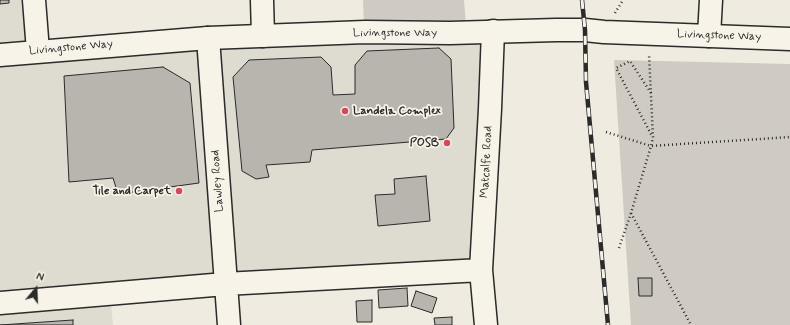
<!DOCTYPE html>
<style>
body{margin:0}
#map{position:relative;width:790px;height:325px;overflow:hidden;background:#efebe0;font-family:Mynerve,sans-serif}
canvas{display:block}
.north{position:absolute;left:16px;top:269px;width:40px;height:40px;-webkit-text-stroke:3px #f7f3e8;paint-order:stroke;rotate:19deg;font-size:11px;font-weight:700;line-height:16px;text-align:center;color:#2b2b2b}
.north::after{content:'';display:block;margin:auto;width:14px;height:18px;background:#2b2b2b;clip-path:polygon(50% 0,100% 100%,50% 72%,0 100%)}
</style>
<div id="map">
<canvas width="790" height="325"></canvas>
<div class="north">N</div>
</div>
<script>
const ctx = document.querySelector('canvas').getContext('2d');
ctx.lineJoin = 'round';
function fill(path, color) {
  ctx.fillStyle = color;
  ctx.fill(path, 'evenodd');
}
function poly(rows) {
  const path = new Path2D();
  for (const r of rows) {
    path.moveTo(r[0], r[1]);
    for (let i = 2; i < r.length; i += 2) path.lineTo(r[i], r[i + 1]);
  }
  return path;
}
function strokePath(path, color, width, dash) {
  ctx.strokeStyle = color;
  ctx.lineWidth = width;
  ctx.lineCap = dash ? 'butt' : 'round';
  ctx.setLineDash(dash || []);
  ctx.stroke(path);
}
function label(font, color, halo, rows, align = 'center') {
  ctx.font = font + ' Mynerve,sans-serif';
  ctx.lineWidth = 3.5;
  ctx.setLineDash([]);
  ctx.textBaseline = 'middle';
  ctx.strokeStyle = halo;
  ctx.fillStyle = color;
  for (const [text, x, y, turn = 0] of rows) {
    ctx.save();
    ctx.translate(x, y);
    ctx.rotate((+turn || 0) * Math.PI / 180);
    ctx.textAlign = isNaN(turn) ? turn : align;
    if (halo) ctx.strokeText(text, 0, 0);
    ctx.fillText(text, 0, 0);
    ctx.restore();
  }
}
const built = poly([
 [0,0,34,0,38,51,493,31,481,270,110,294,113,325,0,325]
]);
const green = poly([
 [363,0,464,0,466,25,364,27],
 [614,60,790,64,790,325,631,325]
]);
const building = poly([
 [0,0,9,0,9,3,0,4,0,0],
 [439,48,451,59,454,128,446,139,312,150,310,162,266,165,269,177,256,179,242,171,233,77,249,60,321,57,331,67,333,95,355,94,355,65,367,51,439,48],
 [163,67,190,83,199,183,118,194,113,178,69,182,64,76,163,67],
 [426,176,430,221,378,226,375,195,395,194,394,179,426,176],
 [638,278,652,278,652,296,639,296,638,278],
 [407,288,408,306,379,308,378,290,407,288],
 [416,291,437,298,432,313,411,306,416,291],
 [372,300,372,322,357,322,356,301,372,300],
 [452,317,452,325,435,325,434,318,452,317],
 [73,320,73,325,0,325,73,320]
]);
const path = poly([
 [615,13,623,0],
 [651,93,630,61,616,68,652,136],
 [606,132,651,146,653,138,649,54],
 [631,213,691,325],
 [619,248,631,213,651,146,790,137]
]);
const minor = poly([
 [34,0,38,51],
 [262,0,263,36],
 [709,36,711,0],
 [208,38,229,325],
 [0,303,225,284,481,270],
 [486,325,481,270,490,109,493,31]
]);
const highway = poly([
 [0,55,208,38,365,32,450,33,556,30,585,30,604,32,790,39]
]);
const rail = poly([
 [582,0,585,30,586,82,608,325]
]);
const markers = [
 [345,111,4,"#d1495b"],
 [447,143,4,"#d1495b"],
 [179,191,4,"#d1495b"]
];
const streetNames = [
 ["Livingstone Way",395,33],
 ["Livingstone Way",719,36,2],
 ["Livingstone Way",71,48,-5],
 ["Matcalfe Road",487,162,-87],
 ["Lawley Road",218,181,-94]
];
const poiNames = [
 ["Landela Complex",353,111,"left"],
 ["POSB",439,143],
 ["Tile and Carpet",171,191]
];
fill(built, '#dedbd1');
fill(green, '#cfcbc2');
fill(building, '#b8b5ae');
strokePath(building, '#2b2b2b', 1);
strokePath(minor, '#2b2b2b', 25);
strokePath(highway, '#2b2b2b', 25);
strokePath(path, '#2b2b2b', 2.5, [1, 3]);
strokePath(minor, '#f7f3e8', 22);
strokePath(highway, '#f7f3e8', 22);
strokePath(rail, '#2b2b2b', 4.5);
strokePath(rail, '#f7f3e8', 3, [9]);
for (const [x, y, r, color] of markers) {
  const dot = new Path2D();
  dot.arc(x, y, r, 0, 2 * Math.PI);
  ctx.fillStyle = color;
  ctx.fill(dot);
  strokePath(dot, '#f7f3e8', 1.5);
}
label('12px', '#2b2b2b', '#f7f3e8', streetNames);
label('bold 12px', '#2b2b2b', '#f7f3e8', poiNames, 'right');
</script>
